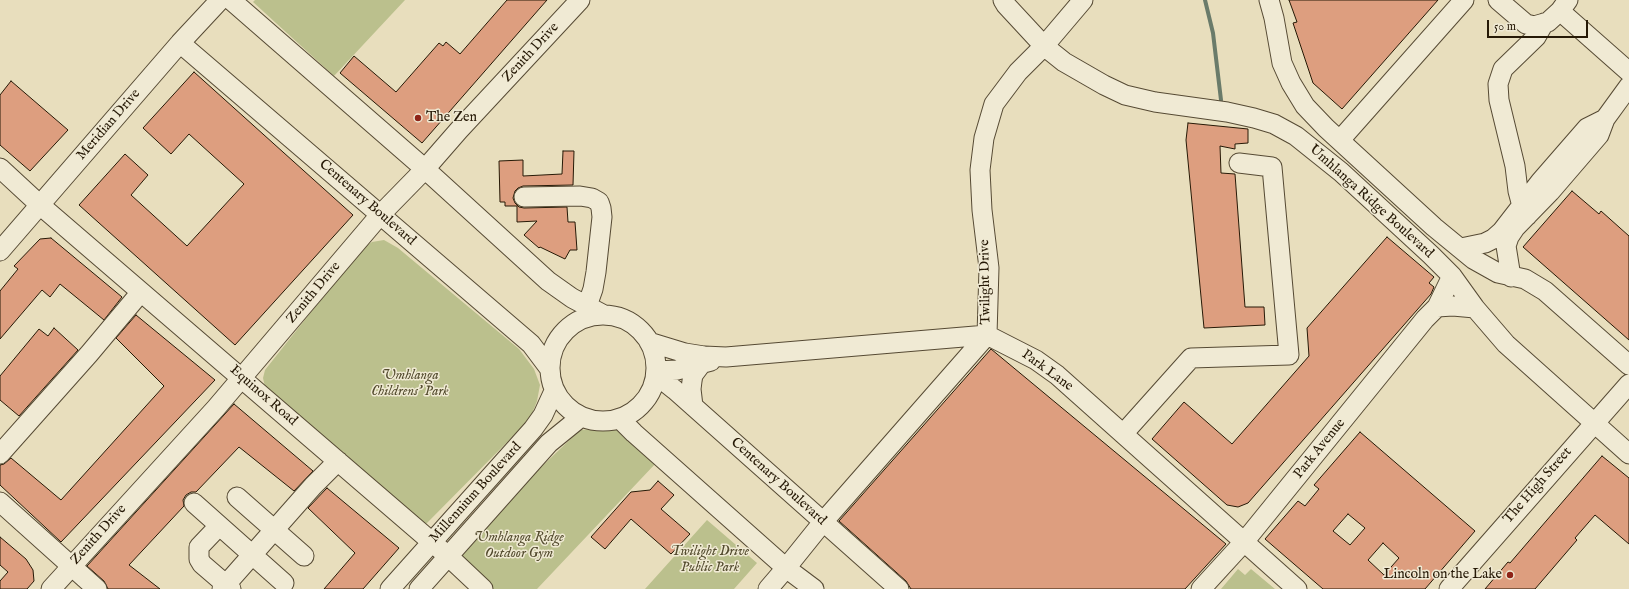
<!DOCTYPE html>
<style>
body{margin:0}
#map{position:relative;width:1629px;height:589px;overflow:hidden;background:#e8debd;font-family:"IM FELL English",serif}
canvas{display:block}
.scale{position:absolute;left:1487px;top:20px;width:101px;height:18px;box-sizing:border-box;border:2px solid #261906;border-top:0;padding-left:5px;font-size:12px;line-height:14px;white-space:nowrap;color:#261906;-webkit-text-stroke:3px #f0ead4;paint-order:stroke}
</style>
<div id="map">
<canvas width="1629" height="589"></canvas>
<div class="scale">50 m</div>
</div>
<script>
const ctx = document.querySelector('canvas').getContext('2d');
ctx.lineJoin = 'round';
function fill(path, color) {
  ctx.fillStyle = color;
  ctx.fill(path, 'evenodd');
}
function poly(rows) {
  const path = new Path2D();
  for (const r of rows) {
    if (r.length === 3) {
      path.moveTo(r[0] + r[2], r[1]);
      path.arc(r[0], r[1], r[2], 0, 2 * Math.PI);
      continue;
    }
    path.moveTo(r[0], r[1]);
    for (let i = 2; i < r.length; i += 2) path.lineTo(r[i], r[i + 1]);
  }
  return path;
}
function strokePath(path, color, width, dash) {
  ctx.strokeStyle = color;
  ctx.lineWidth = width;
  ctx.lineCap = dash ? 'butt' : 'round';
  ctx.setLineDash(dash || []);
  ctx.stroke(path);
}
function label(font, color, halo, rows, align = 'center') {
  ctx.font = font + ' "IM FELL English",serif';
  ctx.lineWidth = 3;
  ctx.setLineDash([]);
  ctx.textBaseline = 'middle';
  ctx.strokeStyle = halo;
  ctx.fillStyle = color;
  for (const [text, x, y, turn = 0] of rows) {
    ctx.save();
    ctx.translate(x, y);
    ctx.rotate((+turn || 0) * Math.PI / 180);
    ctx.textAlign = isNaN(turn) ? turn : align;
    if (halo) ctx.strokeText(text, 0, 0);
    ctx.fillText(text, 0, 0);
    ctx.restore();
  }
}
const green = poly([
 [255,0,405,0,334,76,253,2],
 [384,240,398,248,519,349,534,369,540,385,537,401,530,419,426,524,265,387,263,378,265,370,361,249,372,242],
 [615,427,656,463,537,589,492,589,448,556,580,430],
 [707,520,757,563,734,589,645,589],
 [1238,569,1245,575,1251,569,1275,589,1221,589]
]);
const stream = poly([
 [1205,0,1213,33,1221,100]
]);
const building = poly([
 [507,0,547,0,422,143,340,73,354,56,396,92,439,43,443,46,446,42,460,54,507,0],
 [1289,0,1438,0,1342,109,1313,83,1293,23,1297,22,1289,0],
 [194,72,353,215,235,345,79,205,125,154,148,175,131,195,187,246,244,184,189,134,171,154,143,128,194,72],
 [11,81,68,130,30,171,0,145,0,95,11,81],
 [1188,123,1248,129,1248,143,1235,144,1235,149,1220,146,1221,173,1235,174,1245,307,1264,307,1265,325,1204,328,1186,140,1188,123],
 [563,151,574,151,573,185,523,186,518,188,515,191,513,198,515,203,519,207,524,208,567,207,568,222,575,222,577,250,570,250,565,259,540,247,539,248,524,235,537,221,517,222,517,206,505,206,505,202,500,202,499,161,523,160,523,176,562,174,563,151],
 [1572,191,1599,214,1601,211,1629,236,1629,340,1523,247,1572,191],
 [1387,237,1434,277,1429,283,1434,287,1431,294,1248,503,1238,507,1227,505,1152,439,1184,402,1232,444,1309,356,1307,328,1387,237],
 [51,238,122,297,104,320,60,284,50,297,42,290,0,339,0,291,18,269,14,266,40,239,51,238],
 [136,315,215,380,61,542,0,485,0,465,4,464,11,458,61,500,164,386,116,338,136,315],
 [54,328,78,350,19,416,0,400,0,376,39,329,48,336,54,328],
 [991,349,1226,544,1185,589,911,589,906,581,839,521,991,349],
 [234,404,313,471,294,491,239,447,196,492,191,492,186,495,183,500,184,506,129,565,160,589,108,589,104,581,87,566,234,404],
 [1360,432,1475,531,1425,589,1323,589,1265,539,1298,501,1305,506,1319,489,1314,485,1360,432],
 [1348,514,1365,528,1350,545,1333,531,1348,514],
 [1383,543,1399,558,1384,575,1368,560,1383,543],
 [1602,456,1629,478,1629,544,1595,515,1575,538,1577,540,1535,589,1485,589,1508,562,1510,563,1602,456],
 [658,481,674,495,661,509,690,534,671,554,631,519,605,549,591,537,631,492,650,490,658,481],
 [327,488,399,548,363,589,324,589,355,553,308,508,327,488],
 [0,537,26,559,33,570,34,581,27,589,0,589,0,581,8,572,0,565,0,537]
]);
const minor = poly([
 [231,0,425,169,548,281,572,298,604,315],
 [1003,0,1006,5,1044,46,1064,62,1104,85,1125,95,1155,102,1227,112,1254,118,1274,124,1296,136,1341,172,1431,255,1452,276,1475,308,1506,344,1629,454],
 [1269,0,1274,18,1282,63,1291,83,1305,106,1326,128,1434,227,1473,259,1498,273,1525,279,1545,291,1629,365],
 [1498,0,1526,24,1534,26,1548,22,1560,11,1568,0],
 [1560,11,1629,72],
 [180,43,531,344,549,368],
 [1340,140,1464,0],
 [0,168,40,205,448,556,483,589],
 [524,197,580,196,592,198,599,202,601,208,602,217,596,272,593,289,587,306],
 [1527,216,1522,206,1518,191,1515,166,1499,100,1498,84,1503,69,1536,37,1544,23],
 [1461,248,1485,243,1493,239,1502,231,1540,182,1587,128,1605,119],
 [0,251,180,43,220,0],
 [1511,277,1507,252,1506,246,1509,237,1515,228,1550,192,1599,135,1605,119,1629,86],
 [1437,307,1453,306,1475,308],
 [603,368,53],
 [649,342,685,353,704,356,726,357,987,335,1036,360,1057,375,1297,589],
 [656,371,677,370,711,361],
 [656,376,665,382,675,390,899,589],
 [693,406,691,389,692,381,693,375,702,363],
 [620,419,634,433,786,568,814,589],
 [1123,434,1191,358,1289,355,1272,167,1239,163],
 [0,454,89,354,141,292],
 [237,497,304,556],
 [0,502,97,589],
 [194,503,284,583],
 [219,526,199,547,199,559,202,564,231,589],
 [51,589,216,408,380,215,425,169,459,130,580,0],
 [222,589,313,486,338,461],
 [390,589,533,429,543,415,554,391],
 [419,589,549,443,581,417],
 [768,589,786,568,823,522,987,335,989,268,982,210,980,170,984,138,994,104,1018,72,1044,46,1083,0],
 [1201,589,1244,542,1425,319,1437,307,1452,276],
 [1449,589,1629,384]
]);
const markers = [
 [418,118,4,"#8f2418"],
 [1510,575,4,"#8f2418"]
];
const streetNames = [
 ["Zenith Drive",531,53,-47],
 ["Meridian Drive",109,125,-49],
 ["Umhlanga Ridge Boulevard",1371,202,42],
 ["Centenary Boulevard",367,203,41],
 ["Twilight Drive",986,282,-91],
 ["Zenith Drive",314,293,-50],
 ["Park Lane",1047,371,36],
 ["Equinox Road",263,396,41],
 ["Park Avenue",1320,449,-51],
 ["Centenary Boulevard",778,482,42],
 ["The High Street",1538,486,-49],
 ["Millennium Boulevard",476,493,-48],
 ["Zenith Drive",99,535,-48]
];
const poiNames = [
 ["The Zen",426,118],
 ["Lincoln on the Lake",1502,575,"right"]
];
const parkNames = [
 ["Umhlanga",410,376],
 ["Childrens' Park",410,392],
 ["Umhlanga Ridge",519,538],
 ["Outdoor Gym",519,554],
 ["Twilight Drive",710,552],
 ["Public Park",710,568]
];
fill(green, '#bbc08d');
strokePath(stream, '#6a7b6a', 4);
fill(building, '#dd9e7f');
strokePath(building, '#261906', 1);
strokePath(minor, '#564a34', 21);
strokePath(minor, '#f0ead4', 19);
for (const [x, y, r, color] of markers) {
  const dot = new Path2D();
  dot.arc(x, y, r, 0, 2 * Math.PI);
  ctx.fillStyle = color;
  ctx.fill(dot);
  strokePath(dot, '#f0ead4', 1.5);
}
label('14px', '#261906', '#f0ead4', streetNames);
label('14px', '#261906', '#f0ead4', poiNames, 'left');
label('italic 14px', '#534b2e', '#f0ead4', parkNames);
</script>
